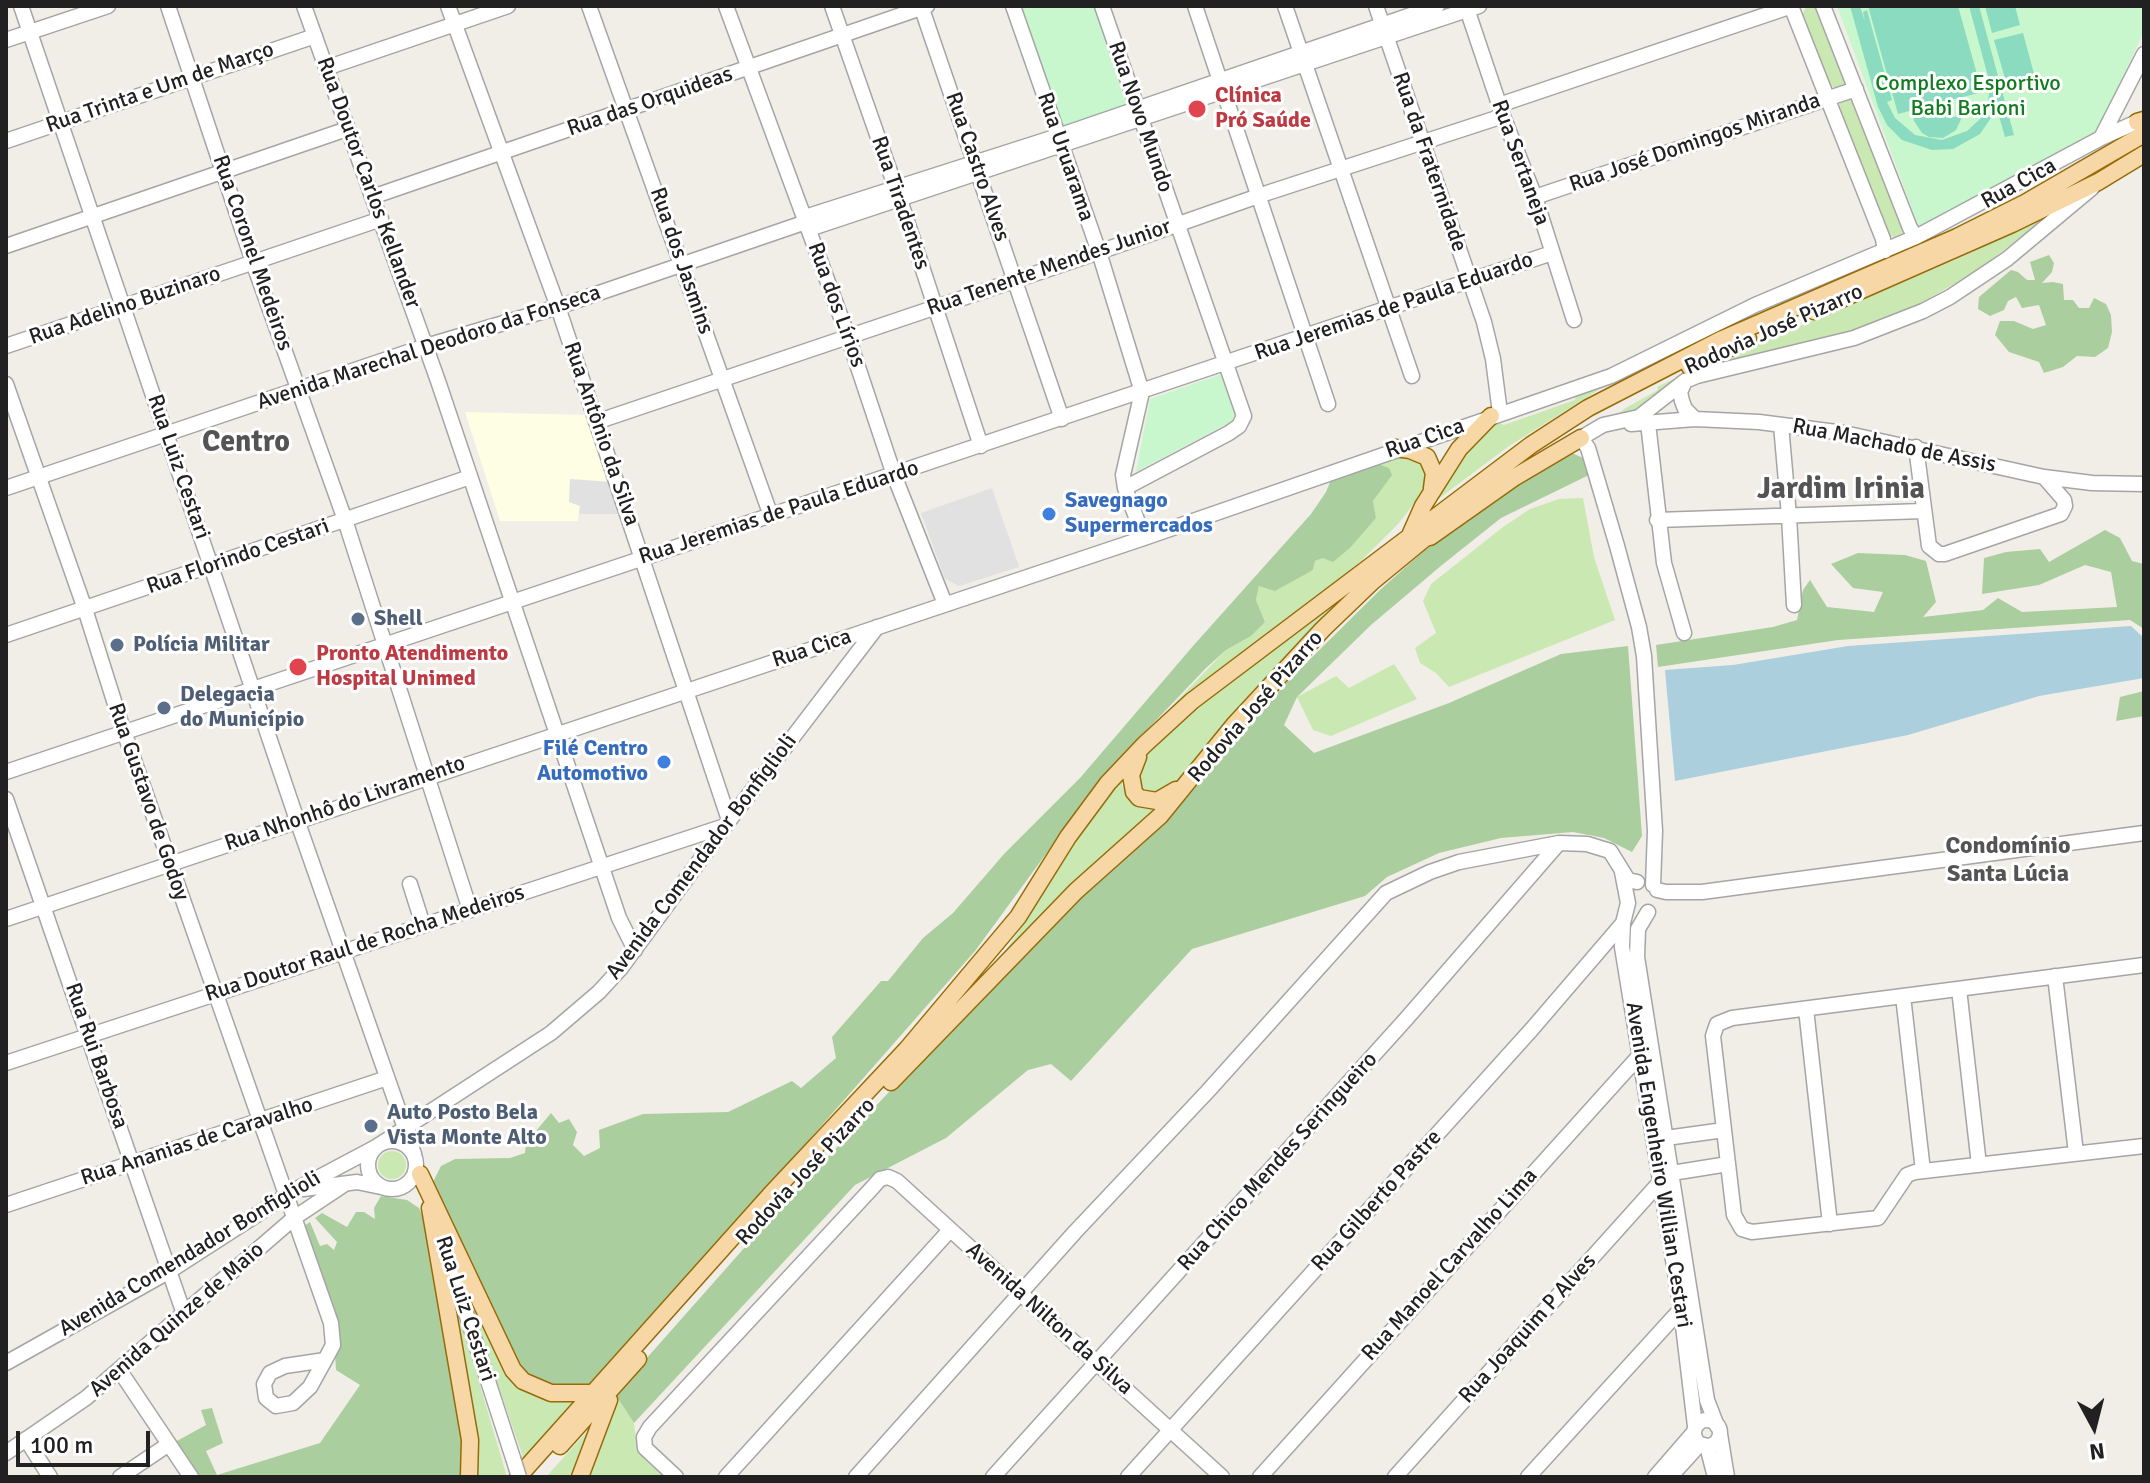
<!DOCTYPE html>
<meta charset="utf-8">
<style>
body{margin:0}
#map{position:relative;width:2150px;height:1483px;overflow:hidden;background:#f1eee8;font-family:Signika,sans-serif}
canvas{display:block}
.frame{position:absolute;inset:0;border:8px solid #212121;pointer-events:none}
.north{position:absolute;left:2054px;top:1387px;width:80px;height:80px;-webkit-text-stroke:6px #fff;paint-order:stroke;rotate:173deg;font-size:22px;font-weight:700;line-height:32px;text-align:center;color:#212121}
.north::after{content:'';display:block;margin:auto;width:28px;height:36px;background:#212121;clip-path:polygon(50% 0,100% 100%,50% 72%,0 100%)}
.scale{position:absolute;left:16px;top:1431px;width:134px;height:36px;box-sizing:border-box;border:4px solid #212121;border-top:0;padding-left:10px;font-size:24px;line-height:28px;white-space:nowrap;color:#212121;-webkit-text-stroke:6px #fff;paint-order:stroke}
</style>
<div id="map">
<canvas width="2150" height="1483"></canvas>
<div class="frame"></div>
<div class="north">N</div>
<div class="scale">100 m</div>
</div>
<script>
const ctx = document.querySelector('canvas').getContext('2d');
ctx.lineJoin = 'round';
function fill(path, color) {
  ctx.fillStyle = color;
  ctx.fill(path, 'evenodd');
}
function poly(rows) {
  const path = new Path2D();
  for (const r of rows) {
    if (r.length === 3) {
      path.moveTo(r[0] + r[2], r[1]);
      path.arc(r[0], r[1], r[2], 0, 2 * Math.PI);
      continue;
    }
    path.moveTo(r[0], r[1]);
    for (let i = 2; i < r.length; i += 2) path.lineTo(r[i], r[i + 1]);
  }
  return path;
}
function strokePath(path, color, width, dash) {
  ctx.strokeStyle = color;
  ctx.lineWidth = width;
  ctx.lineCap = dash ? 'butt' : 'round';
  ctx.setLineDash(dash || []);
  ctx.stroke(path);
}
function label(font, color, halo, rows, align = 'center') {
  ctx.font = font + ' Signika,sans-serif';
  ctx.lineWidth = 6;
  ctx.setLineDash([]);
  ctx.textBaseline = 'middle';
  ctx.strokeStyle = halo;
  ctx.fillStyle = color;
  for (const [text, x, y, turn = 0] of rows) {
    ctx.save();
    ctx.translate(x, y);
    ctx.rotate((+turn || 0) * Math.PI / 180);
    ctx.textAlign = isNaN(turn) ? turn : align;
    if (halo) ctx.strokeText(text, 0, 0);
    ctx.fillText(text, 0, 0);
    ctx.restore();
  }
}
const education = poly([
 [465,412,588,415,612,482,574,503,580,506,578,521,500,521]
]);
const grass = poly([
 [1806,7,1817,7,1847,79,1842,88,1838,89,1829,85,1802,15],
 [1853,98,1905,231,1898,238,1888,235,1838,108,1842,99],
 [2046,217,1978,270,1919,304,1856,329,1715,366,1637,410,1615,417,1624,409,1658,390,1657,387,1736,349,1790,330,1955,260],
 [1600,389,1509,446,1433,503,1468,450,1497,422,1504,425,1575,400,1576,396],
 [1409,453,1422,462,1427,474,1424,491,1398,524,1361,561,1308,606,1170,708,1226,650,1251,636,1265,622,1256,600,1259,586,1301,575,1313,570,1315,561,1351,547,1376,518,1373,501,1391,475,1378,464],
 [1583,498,1594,557,1615,620,1449,687,1436,673,1420,663,1415,648,1436,633,1423,601,1431,584,1503,527,1530,509,1559,499],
 [1370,572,1245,700,1183,778,1164,790,1151,793,1143,789,1140,774,1146,757,1158,743,1200,703],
 [1394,664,1417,699,1331,736,1313,730,1297,697,1336,676,1349,688],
 [1123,776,1122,786,1132,803,1143,808,1160,808,996,964,1026,921,1096,810],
 [392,1165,14],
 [466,1279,575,1399,524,1460,466,1292],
 [450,1300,458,1311,507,1477,473,1477],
 [615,1394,634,1423,637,1445,645,1460,664,1477,589,1477],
 [591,1427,576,1477,546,1477]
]);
const forest = poly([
 [2049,255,2054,263,2052,272,2042,283,2053,282,2063,284,2064,300,2073,300,2079,308,2089,308,2094,298,2106,304,2111,315,2112,332,2108,348,2095,357,2077,356,2063,367,2044,373,2039,362,2009,352,1995,335,2000,321,2014,321,2033,329,2046,325,2039,305,2022,308,2016,297,2008,301,2004,310,1990,316,1978,309,1979,297,2011,270,2018,272,2027,280,2035,280,2030,262],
 [1572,453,1583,458,1589,475,1501,518,1442,565,1371,625,1297,697,1284,725,1314,753,1449,703,1561,654,1628,646,1642,836,1632,852,1604,838,1573,832,1501,838,1439,853,1387,877,1365,896,1192,949,1071,1081,1051,1064,1028,1070,946,1138,855,1185,634,1423,615,1394,776,1212,986,989,1040,935,1164,824,1285,684,1382,588,1424,551,1496,498],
 [1378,464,1389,468,1392,475,1373,501,1376,518,1351,547,1333,562,1323,558,1315,561,1313,570,1275,591,1259,586,1256,600,1265,622,1251,636,1226,650,1206,668,1103,776,975,951,591,1388,547,1387,525,1377,432,1184,441,1166,455,1159,510,1158,525,1153,526,1143,551,1113,559,1123,569,1119,577,1132,573,1145,584,1156,600,1148,599,1130,643,1114,728,1112,792,1081,801,1088,836,1058,832,1037,881,981,888,981,923,938,953,913,1004,854,1080,778,1193,646,1311,514,1326,492,1333,475],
 [2105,530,2120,538,2132,561,2144,564,2144,629,2130,620,1838,640,1658,667,1656,645,1773,627,1797,620,1803,590,1810,580,1827,607,1874,612,1883,592,1853,588,1831,564,1858,553,1905,555,1926,561,1936,602,1923,617,1983,610,1998,598,2022,612,2117,607,2111,572,2085,565,2039,585,1982,594,1984,558,2006,552,2040,549,2049,562],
 [2144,691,2144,716,2116,721,2120,697],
 [381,1196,407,1200,419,1208,422,1215,465,1443,464,1477,197,1477,175,1442,206,1425,201,1410,212,1408,223,1443,206,1451,217,1475,320,1443,360,1385,336,1370,333,1316,301,1228,310,1222,320,1246,327,1244,334,1250,337,1242,315,1218,322,1213,347,1227,356,1212,364,1212,375,1219,374,1208]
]);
const park = poly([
 [1020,6,1096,6,1130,105,1060,130],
 [1837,6,2144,6,2144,31,2098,131,1919,228],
 [1222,374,1236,419,1136,472,1150,399]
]);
const pitch = poly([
 [1850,6,1860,6,1865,22,1863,12,1867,10,1892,100,1887,102,1895,118,1915,135,1942,140,1967,131,1980,119,1988,102,1990,84,1969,6,1979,6,2014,135,2005,137,1997,109,1980,134,1953,149,1932,150,1902,140,1887,125,1878,107],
 [1868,6,1958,6,1982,92,1898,114],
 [1985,6,2015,6,2020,25,1992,33],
 [2023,33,2036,81,2008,89,1994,40],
 [1933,110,1943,111,1943,116,1962,117,1956,130,1943,138,1929,137,1922,133,1914,121,1913,114,1932,115]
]);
const parking = poly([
 [570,479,612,482,621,514,579,514,580,506,569,502],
 [992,488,1019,567,959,586,945,579,921,513]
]);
const water = poly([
 [2131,626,2144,638,2144,678,2039,696,1908,735,1675,781,1665,670,1733,665,1848,646]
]);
const minor = poly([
 [21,6,297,820,414,1154],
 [168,6,253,262,345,520,470,910],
 [304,6,438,381,619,918,635,950],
 [448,6,558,307,729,820],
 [589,6,771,516],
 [726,6,846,331,894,475,945,604],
 [832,6,902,206,981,446],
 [921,6,1062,419],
 [1013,6,1099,252,1142,392,1123,475,1125,488,1144,538],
 [1102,6,1244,416,1239,426,1229,433,1125,488],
 [1195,6,1328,404],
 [1285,6,1412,376],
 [1376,6,1484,322,1493,359,1500,413],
 [1466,6,1503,116,1535,197,1574,320],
 [1791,6,1883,239,1885,251],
 [1823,6,1910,228,1916,237],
 [6,40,108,6],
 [326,68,508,6],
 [1499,105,1792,6],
 [2101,138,2144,54],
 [6,141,315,36],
 [372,197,927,6],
 [1535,197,1856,89],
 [805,217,1058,136,1437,6],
 [809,229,1479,6],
 [6,246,347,129],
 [6,346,381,219],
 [1685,381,1680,392,1682,401,1685,409,1695,419],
 [6,384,85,609,121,723,331,1323,333,1345,325,1360,310,1387,293,1403,276,1406,266,1398,264,1384,270,1373,285,1366,325,1360],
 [596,422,1099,252,1267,193,1503,116],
 [1648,423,1664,563,1684,633],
 [1631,424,1695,419,1759,422,1844,433,2044,477,2092,483,2144,484],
 [1781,425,1789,516,1794,605],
 [1916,447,1929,546,1939,554,1945,554,2061,514,2065,506,2064,500,2044,477],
 [6,488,426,346,558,307,806,222],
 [1657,520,1923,511],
 [6,635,470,477],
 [6,772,1552,253],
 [6,799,184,1314],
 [1622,872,1628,903,1623,923,1622,947,1681,1309,1695,1426],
 [410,884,423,925],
 [1653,885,1655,831,1644,656,1639,627,1617,546,1588,448,1581,438,1603,425,1639,417,1685,381,1697,376,1854,338,1923,311,1950,297,2007,259,2092,188],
 [1657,890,1666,892,1702,892,2144,833],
 [1648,912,1638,929,1637,957,1707,1400,1717,1426],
 [6,919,1144,538,1611,376,1755,305,1916,237,2101,138,2137,122],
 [2144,965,1732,1018,1717,1024,1713,1036,1734,1215,1742,1229,1752,1232,1878,1218,1907,1175,1915,1172,2144,1146],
 [2055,976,2076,1153],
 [1959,989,1979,1165],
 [1903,996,1923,1171],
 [1806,1009,1830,1224],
 [6,1063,725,826],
 [1666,1138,1724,1130],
 [392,1165,24],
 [382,1143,551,1033,599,992,621,968,725,826,877,627],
 [1672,1173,1728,1164],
 [303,1189,357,1182,381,1187],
 [6,1205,387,1078],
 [439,1230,513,1458],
 [6,1363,168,1272,295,1190,376,1147],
 [120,1371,191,1477],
 [1707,1433,13],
 [1720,1434,1727,1477],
 [26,1439,50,1477],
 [1704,1445,1708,1450,1715,1477],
 [6,1453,86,1398,294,1218,345,1184],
 [120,1477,169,1444],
 [676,1477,645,1448,644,1437,650,1427,873,1187,880,1179,888,1177,897,1181,1222,1477],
 [726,1477,950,1230],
 [856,1477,1075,1232,1208,1091,1386,893,1430,872,1459,862,1559,843,1587,844,1610,851,1628,880,1637,882],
 [993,1477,1407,1018,1559,843],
 [1128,1477,1532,1029,1623,923],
 [1260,1477,1641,1054],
 [1395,1477,1661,1181],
 [1528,1477,1681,1309],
 [1655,1477,1694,1432],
 [1670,1477,1700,1444]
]);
const major = poly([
 [2137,122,2144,120],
 [1814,311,2012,224,2098,182,2144,154],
 [1690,367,1748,339],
 [1395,448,1410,450,1427,457,1434,473,1432,488],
 [1411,533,1423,506,1459,449,1491,416],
 [1430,537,1515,477,1581,438],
 [1138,757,1131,775,1134,792,1139,798,1157,801,1176,790],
 [891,1082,1076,891,1160,816,1234,725,1323,629,1373,581,1435,530],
 [420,1174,513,1370,523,1381,551,1393,594,1393],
 [430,1208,470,1440,469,1477],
 [560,1446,638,1359],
 [518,1477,771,1194,907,1049,1018,917,1068,837,1108,783,1144,745,1192,701,1531,445,1588,408,1720,340,1957,237,2025,203,2144,134],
 [580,1477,609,1400]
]);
const minorBridge = poly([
 [513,1458,519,1477]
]);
const markers = [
 [1197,109,10,"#e0444e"],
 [1049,514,8,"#3f7fe0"],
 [358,619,8,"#5c6f8a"],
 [117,645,8,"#5c6f8a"],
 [298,667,10,"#e0444e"],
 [164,708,8,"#5c6f8a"],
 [664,762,8,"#3f7fe0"],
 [371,1126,8,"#5c6f8a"]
];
const parkNames = [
 ["Complexo Esportivo",1968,84],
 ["Babi Barioni",1968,109]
];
const streetNames = [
 ["Rua Trinta e Um de Março",160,88,-19],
 ["Rua das Orquideas",650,102,-19],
 ["Rua Novo Mundo",1140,117,71],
 ["Rua José Domingos Miranda",1695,143,-19],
 ["Rua Uruarama",1065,157,71],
 ["Rua da Fraternidade",1429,162,71],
 ["Rua Sertaneja",1520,163,70],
 ["Rua Castro Alves",977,167,71],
 ["Rua Doutor Carlos Kellander",368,183,70],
 ["Rua Cica",2019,184,-29],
 ["Rua Tiradentes",900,203,71],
 ["Rua Coronel Medeiros",252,253,71],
 ["Rua dos Jasmins",681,261,71],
 ["Rua Tenente Mendes Junior",1049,268,-19],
 ["Rua dos Lírios",836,305,70],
 ["Rua Adelino Buzinaro",125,306,-19],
 ["Rua Jeremias de Paula Eduardo",1394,307,-19],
 ["Rodovia José Pizarro",1774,330,-24],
 ["Avenida Marechal Deodoro da Fonseca",429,348,-18],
 ["Rua Antônio da Silva",601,434,71],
 ["Rua Cica",1425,439,-19],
 ["Rua Machado de Assis",1894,446,11],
 ["Rua Luiz Cestari",178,467,71],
 ["Rua Jeremias de Paula Eduardo",779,513,-18],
 ["Rua Florindo Cestari",238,557,-19],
 ["Rua Cica",812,649,-18],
 ["Rodovia José Pizarro",1256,707,-49],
 ["Rua Gustavo de Godoy",148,802,71],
 ["Rua Nhonhô do Livramento",345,804,-19],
 ["Avenida Comendador Bonfiglioli",702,857,-53],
 ["Rua Doutor Raul de Rocha Medeiros",365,944,-18],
 ["Rua Rui Barbosa",96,1056,71],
 ["Rua Ananias de Caravalho",197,1142,-18],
 ["Rua Chico Mendes Seringueiro",1278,1162,-48],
 ["Avenida Engenheiro Willian Cestari",1658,1165,81],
 ["Rodovia José Pizarro",806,1172,-47],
 ["Rua Gilberto Pastre",1377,1201,-48],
 ["Avenida Comendador Bonfiglioli",190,1254,-31],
 ["Rua Manoel Carvalho Lima",1450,1265,-48],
 ["Rua Luiz Cestari",465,1309,72],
 ["Avenida Nilton da Silva",1049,1319,42],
 ["Avenida Quinze de Maio",177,1320,-41],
 ["Rua Joaquim P Alves",1528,1329,-48]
];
const healthNames = [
 ["Clínica",1215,96],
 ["Pró Saúde",1215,121],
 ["Pronto Atendimento",316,654],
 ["Hospital Unimed",316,679]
];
const shopNames = [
 ["Savegnago",1065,501],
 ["Supermercados",1065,526],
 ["Filé Centro",648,749,"right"],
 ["Automotivo",648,774,"right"]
];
const serviceNames = [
 ["Shell",374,619],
 ["Polícia Militar",133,645],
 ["Delegacia",180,695],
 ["do Município",180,720],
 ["Auto Posto Bela",387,1113],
 ["Vista Monte Alto",387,1138]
];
const neighbourhoodNames = [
 ["Condomínio",2008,847],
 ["Santa Lúcia",2008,875]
];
const districtNames = [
 ["Centro",246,443],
 ["Jardim Irinia",1841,490]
];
fill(education, '#fdfee4');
fill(grass, '#cae8b1');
fill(forest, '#abce9f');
fill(park, '#c8f7ce');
fill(pitch, '#8adbbf');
fill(parking, '#e1e1e1');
fill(water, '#abcfdc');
strokePath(minor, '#a5a5a5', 17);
strokePath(major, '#966b08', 19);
strokePath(minor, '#fff', 14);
strokePath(major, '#f8d7a6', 16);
strokePath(minorBridge, '#a5a5a5', 17, []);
strokePath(minorBridge, '#fff', 14);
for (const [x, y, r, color] of markers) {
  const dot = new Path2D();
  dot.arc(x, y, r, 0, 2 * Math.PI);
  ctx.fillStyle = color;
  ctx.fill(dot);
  strokePath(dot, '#fff', 3);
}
label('22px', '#117c1e', '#fff', parkNames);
label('22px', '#212121', '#fff', streetNames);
label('bold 22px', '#be3a42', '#fff', healthNames, 'left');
label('bold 22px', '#366cbe', '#fff', shopNames, 'left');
label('bold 22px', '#4e5e75', '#fff', serviceNames, 'left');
label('bold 24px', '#545454', '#fff', neighbourhoodNames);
label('bold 30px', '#545454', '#fff', districtNames);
</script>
